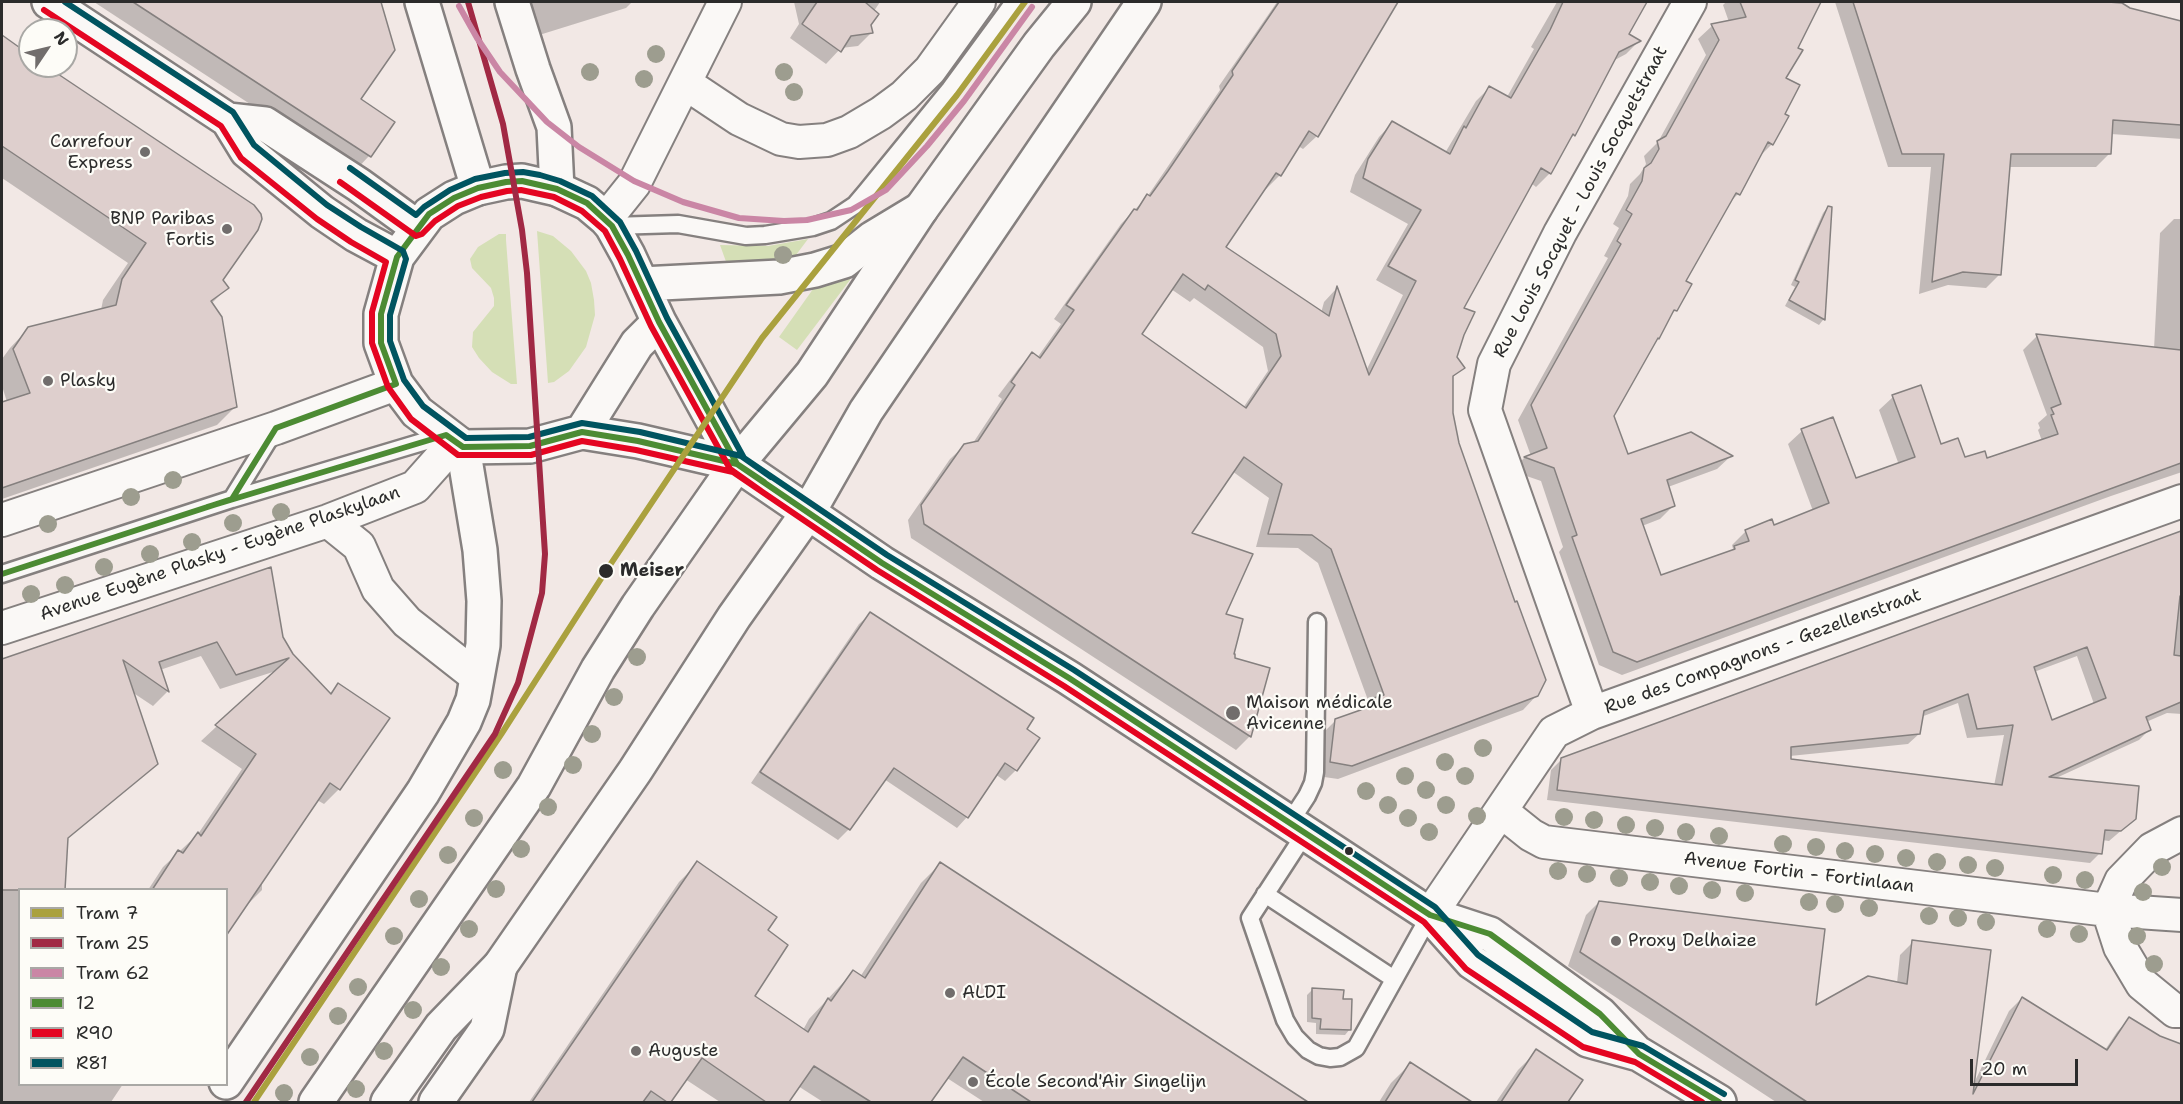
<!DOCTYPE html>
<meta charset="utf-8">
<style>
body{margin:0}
#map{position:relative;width:2183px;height:1104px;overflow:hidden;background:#f2e8e5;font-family:"Shantell Sans",sans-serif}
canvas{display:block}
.frame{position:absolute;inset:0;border:3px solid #2b2b2b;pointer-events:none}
.legend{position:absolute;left:18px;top:888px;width:210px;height:198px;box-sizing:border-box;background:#fdfcf7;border:2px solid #a9a8a5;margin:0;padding:8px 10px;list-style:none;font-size:18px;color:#2b2b2b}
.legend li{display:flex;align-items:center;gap:12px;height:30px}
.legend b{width:30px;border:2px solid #a9a8a5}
.north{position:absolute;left:18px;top:18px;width:60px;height:60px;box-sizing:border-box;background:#fdfcf7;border:2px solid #a9a8a5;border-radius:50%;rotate:55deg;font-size:16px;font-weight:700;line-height:24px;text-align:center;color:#2b2b2b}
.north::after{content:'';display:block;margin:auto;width:21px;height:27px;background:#716d6c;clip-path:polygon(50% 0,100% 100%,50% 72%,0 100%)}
.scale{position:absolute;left:1970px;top:1059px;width:108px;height:27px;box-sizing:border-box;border:3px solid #2b2b2b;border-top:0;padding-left:8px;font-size:18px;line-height:21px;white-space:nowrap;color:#2b2b2b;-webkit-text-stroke:4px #fdfcf7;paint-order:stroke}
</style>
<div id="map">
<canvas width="2183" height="1104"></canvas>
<div class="frame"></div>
<ul class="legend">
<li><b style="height:8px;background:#aaa13e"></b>Tram 7</li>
<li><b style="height:8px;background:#a12944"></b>Tram 25</li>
<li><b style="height:8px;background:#ca86a5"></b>Tram 62</li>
<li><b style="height:8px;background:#4c8b33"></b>12</li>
<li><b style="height:8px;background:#e40521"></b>R90</li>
<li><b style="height:8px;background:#005460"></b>R81</li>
</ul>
<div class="north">N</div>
<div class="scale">20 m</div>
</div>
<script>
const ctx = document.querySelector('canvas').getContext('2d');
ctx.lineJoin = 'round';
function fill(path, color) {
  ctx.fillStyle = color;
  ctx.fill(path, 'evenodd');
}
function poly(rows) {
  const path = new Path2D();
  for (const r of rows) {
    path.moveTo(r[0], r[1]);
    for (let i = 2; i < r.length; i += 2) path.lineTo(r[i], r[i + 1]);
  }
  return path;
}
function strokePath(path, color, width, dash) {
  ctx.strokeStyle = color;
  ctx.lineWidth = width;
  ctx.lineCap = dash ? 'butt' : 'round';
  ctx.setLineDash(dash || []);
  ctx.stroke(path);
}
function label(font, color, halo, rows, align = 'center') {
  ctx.font = font + ' "Shantell Sans",sans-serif';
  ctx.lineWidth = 4.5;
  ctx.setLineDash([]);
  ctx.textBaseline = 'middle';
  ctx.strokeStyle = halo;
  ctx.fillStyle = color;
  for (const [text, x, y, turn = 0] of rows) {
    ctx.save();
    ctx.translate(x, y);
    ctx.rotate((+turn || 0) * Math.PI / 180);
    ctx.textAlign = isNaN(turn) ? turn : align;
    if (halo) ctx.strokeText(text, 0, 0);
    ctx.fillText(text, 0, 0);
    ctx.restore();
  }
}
const green = poly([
 [537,231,553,236,571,251,586,271,591,283,594,300,595,315,586,347,569,371,554,382,548,383],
 [499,234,506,234,506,240,517,384,511,384,492,372,479,358,472,347,473,332,494,306,494,298,491,288,472,268,470,259,478,247],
 [808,239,787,267,729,270,720,245,768,246],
 [849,276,850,280,797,350,779,337,818,282]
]);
const shadow = poly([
 [94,2,379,2,393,49,359,99,369,156,354,172],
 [517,2,632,2,626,8,536,36],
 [794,2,880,2,874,11,870,24,871,33,858,46,841,48,826,64,790,38,799,24],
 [1277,2,1396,2,1317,136,1303,149,1298,146,1280,175,1266,189,1264,187,1224,248,1321,313,1324,302,1336,289,1366,371,1403,295,1376,280,1408,224,1350,192,1355,175,1379,137,1392,123,1445,153,1476,101,1489,88,1507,97,1534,49,1531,47,1557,2,1645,2,1627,34,1639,41,1626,54,1613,61,1574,135,1567,142,1550,173,1536,187,1531,183,1462,309,1462,334,1456,357,1463,368,1451,379,1452,413,1457,443,1537,695,1523,710,1338,779,1317,776,1322,734,1336,720,1360,712,1369,703,1318,563,1298,548,1256,547,1269,498,1232,471,1190,534,1224,615,1233,659,1268,669,1249,737,1236,750,911,538,908,520,950,459,965,445,973,443,1002,399,998,396,1019,368,1032,354,1037,358,1061,324,1054,319,1121,224,1147,197,1220,90,1219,86],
 [1171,289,1190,302,1194,298,1263,347,1268,371,1243,408,1140,334],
 [1726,2,1820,2,1784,78,1783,114,1772,144,1758,158,1738,194,1727,205,1684,282,1676,310,1668,317,1612,416,1627,456,1731,456,1717,469,1668,487,1674,505,1660,519,1642,526,1661,577,1729,553,1733,549,1732,545,1746,531,1773,527,1813,511,1788,444,1802,431,1855,480,1899,465,1879,410,1893,397,1940,446,1964,458,1987,460,2042,441,2038,430,2040,428,2038,423,2047,415,2023,350,2037,336,2154,349,2160,233,2174,219,2182,219,2182,472,2111,496,1622,675,1599,665,1559,552,1563,547,1541,481,1512,471,1524,458,1531,456,1518,420,1608,258,1604,256,1619,228,1613,224,1628,196,1630,184,1640,174,1646,164,1644,156,1658,142,1706,55,1698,39,1712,26,1729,22,1723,5],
 [1835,2,2100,2,2179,22,2182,19,2182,139,2111,134,2110,153,2096,167,2009,167,2000,274,1986,288,1948,285,1919,294,1931,167,1888,167],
 [2,38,30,57,30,66,43,66,227,288,211,304,236,406,217,425,2,499,2,404,7,402,2,386,2,359,10,348,29,328,101,310,103,300,128,263,2,178],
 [1828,207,1830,208,1823,320,1819,325,1785,306,1795,287,1791,285,1823,213],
 [2182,532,2182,714,2167,713,2146,722,2149,730,2139,740,2054,779,2123,829,2109,841,2102,840,2100,853,2090,863,1547,800,1551,770,1562,759],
 [2077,656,2094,704,2052,722,2034,672],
 [1958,703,1967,738,2004,735,1994,786,1790,761,1790,756,1908,744,1919,734,1921,717],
 [270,569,282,638,292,655,329,694,339,685,387,718,339,789,324,804,317,800,262,881,262,890,246,906,226,890,148,890,163,867,198,834,242,769,201,741,276,671,220,689,201,656,160,670,167,692,153,706,132,692,156,763,140,778,66,840,20,890,20,1084,123,1084,111,1102,2,1102,2,661],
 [870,614,1025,730,1016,770,1005,781,995,774,967,817,957,828,884,779,849,829,838,840,751,783,859,624],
 [698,863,766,931,752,996,803,1030,809,1019,853,972,860,977,921,883,940,864,1305,1102,984,1102,947,1078,930,1102,823,1102,798,1086,788,1102,720,1102,685,1079,669,1102,529,1102,679,882],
 [1599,902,1814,1008,1897,983,1900,955,1913,942,1974,1083,2009,1011,2022,998,2105,1050,2117,1032,2129,1019,2159,1037,2182,1045,2182,1102,2052,1102,2044,1097,2040,1102,1776,1102,1568,966,1586,915],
 [1312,990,1342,1000,1350,1029,1345,1035,1316,1034,1316,1023,1307,1022,1307,995],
 [1537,1051,1581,1081,1566,1102,1496,1102,1518,1070],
 [1410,1064,1469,1102,1379,1102,1391,1083]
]);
const building = poly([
 [133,2,381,2,395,50,361,99,395,122,371,157,133,2],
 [817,2,865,2,879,14,871,25,873,33,851,36,841,52,802,24,817,2],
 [1279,2,1398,2,1318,137,1309,131,1281,176,1276,173,1226,247,1329,316,1337,286,1369,375,1416,281,1388,266,1421,210,1363,178,1368,159,1392,121,1450,154,1464,126,1466,128,1489,86,1511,98,1550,30,1563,2,1647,2,1629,34,1641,41,1619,52,1575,136,1573,134,1551,174,1541,168,1464,308,1475,312,1464,335,1457,357,1465,368,1453,376,1453,413,1459,443,1515,602,1517,601,1546,680,1538,696,1352,766,1330,762,1335,719,1372,706,1370,699,1384,695,1331,549,1312,535,1268,534,1282,484,1244,457,1192,533,1253,554,1226,614,1243,619,1234,654,1235,654,1235,658,1270,668,1251,737,924,524,921,505,964,444,978,441,1015,385,1011,382,1032,352,1040,358,1074,310,1066,305,1134,209,1137,210,1147,194,1150,196,1168,171,1233,75,1232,71,1279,2],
 [1183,274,1205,290,1208,285,1276,334,1281,356,1246,408,1142,334,1183,274],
 [1740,2,1821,2,1798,48,1803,50,1786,78,1800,85,1785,114,1789,116,1773,145,1768,142,1740,195,1736,193,1686,281,1692,284,1677,311,1674,310,1659,339,1658,338,1614,416,1628,454,1691,432,1733,456,1667,480,1675,506,1641,519,1661,575,1735,549,1734,546,1749,541,1745,530,1772,519,1774,525,1829,503,1801,429,1833,417,1856,478,1915,457,1892,395,1921,385,1941,444,1958,438,1965,457,1985,451,1987,458,2058,434,2051,415,2054,414,2051,408,2061,404,2036,334,2181,350,2181,463,1637,662,1613,652,1572,537,1577,535,1554,468,1524,457,1547,448,1531,405,1621,244,1617,241,1632,214,1626,210,1642,181,1644,168,1651,163,1659,149,1657,141,1666,136,1719,40,1711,24,1746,17,1740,2],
 [1853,2,2108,2,2122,3,2130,8,2181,21,2181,125,2113,120,2111,154,2011,154,2001,275,1963,272,1932,282,1944,154,1902,154,1853,2],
 [2,35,30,55,30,66,46,66,254,205,261,214,262,219,258,230,223,280,229,288,211,301,222,317,237,407,2,488,2,402,30,393,13,349,28,327,116,305,122,279,146,243,2,146,2,35],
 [1828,206,1832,207,1825,320,1789,300,1799,282,1795,280,1828,206],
 [2181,531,2181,596,2180,596,2174,655,2181,656,2181,702,2146,717,2151,730,2049,777,2139,786,2136,819,2121,831,2105,830,2102,854,1557,790,1561,758,2181,531],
 [2087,647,2106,698,2052,720,2034,667,2087,647],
 [1968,694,1977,729,2013,725,2002,785,1791,759,1791,747,1920,734,1924,711,1968,694],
 [271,567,283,637,293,654,331,694,338,683,390,718,340,790,330,783,226,936,226,890,152,890,178,850,183,853,198,832,201,836,256,754,215,725,289,658,236,675,217,642,159,662,169,692,123,660,158,764,68,838,65,890,2,890,2,659,271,567],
 [870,612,1034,718,1027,729,1040,738,1017,771,1005,763,968,818,894,768,850,830,760,772,870,612],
 [697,861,777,917,768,930,788,945,755,996,808,1032,828,998,831,1001,853,970,865,978,940,862,1308,1102,1031,1102,963,1057,931,1102,871,1102,814,1066,789,1102,766,1102,702,1058,671,1102,667,1102,651,1091,643,1102,532,1102,697,861],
 [1599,901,1825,929,1816,1005,1868,976,1907,984,1912,940,1991,950,1973,1094,2022,997,2107,1050,2129,1017,2160,1036,2181,1044,2181,1102,1807,1102,1580,952,1599,901],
 [1312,988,1344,990,1343,999,1352,999,1351,1030,1320,1029,1321,1019,1312,1018,1312,988],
 [1536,1049,1583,1080,1568,1102,1501,1102,1536,1049],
 [1410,1062,1472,1102,1385,1102,1410,1062]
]);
const service = poly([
 [612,226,678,224,746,236,765,235,813,227,831,221,855,205,866,192,950,89,1014,2],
 [232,499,274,431],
 [2,574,232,499,446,435],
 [1290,822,1307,796,1313,783,1315,772,1317,622],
 [1306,832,1250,918,1285,1020,1295,1037,1308,1050,1319,1056,1330,1058,1340,1057,1356,1048,1430,915],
 [1265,894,1394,979]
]);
const minor = poly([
 [685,83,739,119,781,139,799,142,827,140,849,132,881,113,904,96,930,70,979,2],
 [606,219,634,184,725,2],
 [2,520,276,428,396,384],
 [328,521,359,546,378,589,407,622,477,677],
 [2,628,328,521,415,487,455,442],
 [1592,713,1485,410,1494,364,1560,233,1690,2],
 [1501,811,1531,835,1544,842,2108,910,2182,915],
 [2182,833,2152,849,2121,881,2108,910,2120,947,2142,984,2175,1011,2182,1011],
 [1430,915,1554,732,1592,713,2182,501]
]);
const tertiary = poly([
 [422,2,478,188],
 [512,2,533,69,554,127,557,189],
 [436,1102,487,1029,500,966]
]);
const secondary = poly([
 [49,2,228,120,265,124,359,185,417,227],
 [228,120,247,151,322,212,356,235,397,257],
 [522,181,557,189,587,203,606,219,612,226,628,255,659,322,737,464,638,441,582,432,530,446,463,447,417,412,396,384,381,343,381,314,397,257,429,214,454,198,478,188,506,182,522,181],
 [642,284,779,277,815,270,844,261,873,238,921,209],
 [582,432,637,344,659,322],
 [226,1082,423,792,464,722,473,700,483,645,484,601,480,550,463,447]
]);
const primary = poly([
 [737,464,882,563,1069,678,1430,915,1472,962,1588,1040,1639,1054,1719,1102],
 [1432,915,1490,934,1600,1014,1637,1053],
 [316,1102,534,786,598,669,638,606,737,464,812,374,921,209,1039,45,1074,2],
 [388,1102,441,1027,500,966,635,771,734,617,809,511,866,411,1144,2]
]);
const bus1 = poly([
 [207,507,446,435,463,447,530,446,582,432,638,441,737,464,764,482],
 [2,574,232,499,276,428,396,384,381,343,381,314,397,257,429,214,454,198,478,188,506,182,522,181,557,189,587,203,612,226,628,255,659,322,737,464,882,563,1069,678,1430,915,1490,934,1600,1014,1639,1054,1719,1102]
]);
const bus2 = poly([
 [44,10,221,126,241,158,317,219,351,242,386,262,372,312,372,343,388,387,411,419,458,455,531,455,582,441,636,450,733,472,877,570,1064,686,1424,922,1466,969,1583,1047,1635,1062,1702,1102],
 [340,182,416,236,422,234,435,221,458,206,481,197,507,191,521,190,554,197,582,211,605,231,620,259,651,326,730,469,761,491]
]);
const bus3 = poly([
 [65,2,233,112,254,145,327,205,361,227,403,251,406,259,390,315,390,341,404,380,423,406,466,438,529,437,582,423,640,432,741,456,887,555,1074,670,1435,907,1478,955,1592,1032,1643,1046,1724,1094],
 [350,168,416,215,424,207,450,190,475,179,505,173,523,172,540,175,560,181,592,196,620,222,636,251,667,318,744,458,771,477]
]);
const tram1 = poly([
 [254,1102,502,733,606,571,762,338,957,95,1025,2]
]);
const tram2 = poly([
 [246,1102,495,734,518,683,542,593,545,554,527,273,522,230,503,124,468,2]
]);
const tram3 = poly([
 [459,6,477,38,500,72,547,122,579,147,634,181,683,202,739,218,784,221,807,220,851,210,886,190,927,146,964,101,1032,7]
]);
const trees = [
 [656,54],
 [590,72],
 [784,72],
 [644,79],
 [794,92],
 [783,255],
 [173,480],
 [131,497],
 [281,512],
 [233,523],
 [48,524],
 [192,542],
 [150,554],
 [104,567],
 [65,585],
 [31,594],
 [637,657],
 [614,697],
 [592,734],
 [1483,748],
 [1445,762],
 [573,765],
 [503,770],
 [1405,776],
 [1465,776],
 [1426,790],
 [1366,791],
 [1388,805],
 [1446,805],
 [548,807],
 [1477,816],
 [1564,817],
 [474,818],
 [1408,818],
 [1594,820],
 [1626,825],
 [1655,828],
 [1429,832],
 [1686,832],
 [1719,836],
 [1783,844],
 [1816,847],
 [521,849],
 [1845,851],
 [1875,854],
 [448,855],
 [1906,858],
 [1937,862],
 [1968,865],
 [2162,867],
 [1995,868],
 [1558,871],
 [1587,874],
 [2053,875],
 [1619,878],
 [2085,880],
 [1650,882],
 [1679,886],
 [496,889],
 [1712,890],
 [2143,892],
 [1745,893],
 [419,899],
 [1809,902],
 [1835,904],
 [1869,908],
 [1929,916],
 [1958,918],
 [1986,922],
 [469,929],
 [2047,929],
 [2079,934],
 [394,936],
 [2137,936],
 [2154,964],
 [441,967],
 [358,987],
 [413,1010],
 [338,1016],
 [384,1051],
 [310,1057],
 [356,1089],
 [284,1093]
];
const markers = [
 [145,152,6,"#716d6c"],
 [227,229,6,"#716d6c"],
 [48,381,6,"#716d6c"],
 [606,571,8,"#2b2b2b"],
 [1233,713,8,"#716d6c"],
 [1349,851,5,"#2b2b2b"],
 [1616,941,6,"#716d6c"],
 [950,993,6,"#716d6c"],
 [636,1051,6,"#716d6c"],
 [973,1082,6,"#716d6c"]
];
const poiNames = [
 ["Carrefour",133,142,"right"],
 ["Express",133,163,"right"],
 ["BNP Paribas",215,219,"right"],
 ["Fortis",215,240,"right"],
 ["Plasky",60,381],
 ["Maison médicale",1246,703],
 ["Avicenne",1246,724],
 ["Proxy Delhaize",1628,941],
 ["ALDI",962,993],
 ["Auguste",648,1051],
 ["École Second'Air Singelijn",985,1082]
];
const streetNames = [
 ["Rue Louis Socquet - Louis Socquetstraat",1581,202,-62],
 ["Avenue Eugène Plasky - Eugène Plaskylaan",220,554,-19],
 ["Rue des Compagnons - Gezellenstraat",1763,652,-20],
 ["Avenue Fortin - Fortinlaan",1799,873,7]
];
const stopNames = [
 ["Meiser",620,571]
];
fill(green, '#d5dfb6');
fill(shadow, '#0003');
fill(building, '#decfcd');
strokePath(building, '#85807f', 1.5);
strokePath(service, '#85807f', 21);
strokePath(minor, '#85807f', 36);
strokePath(tertiary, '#85807f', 38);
strokePath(secondary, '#85807f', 38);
strokePath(primary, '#85807f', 38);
strokePath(service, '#faf8f6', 16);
strokePath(minor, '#faf8f6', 32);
strokePath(tertiary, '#faf8f6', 33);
strokePath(secondary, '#faf8f6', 33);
strokePath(primary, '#faf8f6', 33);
strokePath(bus1, '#4c8b33', 6);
strokePath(bus2, '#e40521', 6);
strokePath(bus3, '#005460', 6);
strokePath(tram1, '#aaa13e', 6);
strokePath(tram2, '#a12944', 6);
strokePath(tram3, '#ca86a5', 6);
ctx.fillStyle = '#9d9d8f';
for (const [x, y] of trees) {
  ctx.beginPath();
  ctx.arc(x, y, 9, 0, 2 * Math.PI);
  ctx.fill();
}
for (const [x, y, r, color] of markers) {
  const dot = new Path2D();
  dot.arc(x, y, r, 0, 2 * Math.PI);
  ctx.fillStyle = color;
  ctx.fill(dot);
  strokePath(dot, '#fdfcf7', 2);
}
label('18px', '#2b2b2b', '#fdfcf7', poiNames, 'left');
label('18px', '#2b2b2b', '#fdfcf7', streetNames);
label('bold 18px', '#2b2b2b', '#fdfcf7', stopNames, 'left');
</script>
